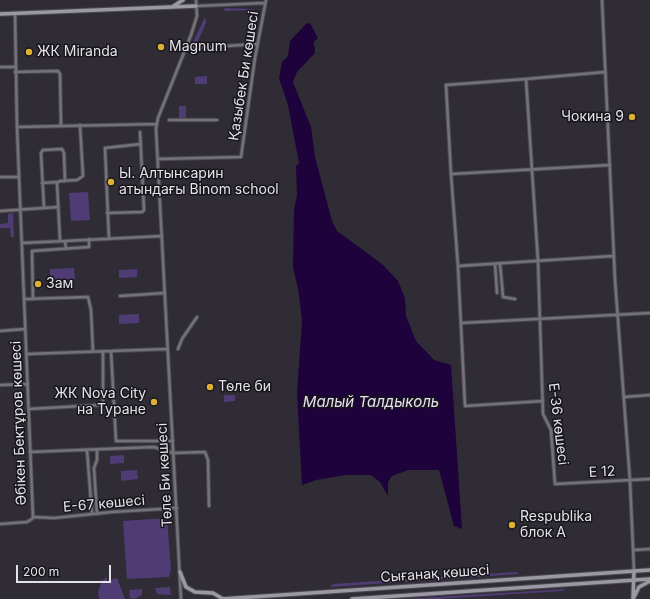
<!DOCTYPE html>
<meta charset="utf-8">
<style>
body{margin:0}
#map{position:relative;width:650px;height:599px;overflow:hidden;background:#2f2c36;font-family:Inter,sans-serif}
canvas{display:block}
.scale{position:absolute;left:16px;top:565px;width:95px;height:18px;box-sizing:border-box;border:2px solid #e4e2e9;border-top:0;padding-left:5px;font-size:12px;line-height:14px;white-space:nowrap;color:#e4e2e9;-webkit-text-stroke:3px #17151a;paint-order:stroke}
</style>
<div id="map">
<canvas width="650" height="599"></canvas>
<div class="scale">200 m</div>
</div>
<script>
const ctx = document.querySelector('canvas').getContext('2d');
ctx.lineJoin = 'round';
function fill(path, color) {
  ctx.fillStyle = color;
  ctx.fill(path, 'evenodd');
}
function poly(rows) {
  const path = new Path2D();
  for (const r of rows) {
    path.moveTo(r[0], r[1]);
    for (let i = 2; i < r.length; i += 2) path.lineTo(r[i], r[i + 1]);
  }
  return path;
}
function strokePath(path, color, width, dash) {
  ctx.strokeStyle = color;
  ctx.lineWidth = width;
  ctx.lineCap = dash ? 'butt' : 'round';
  ctx.setLineDash(dash || []);
  ctx.stroke(path);
}
function label(font, color, halo, rows, align = 'center') {
  ctx.font = font + ' Inter,sans-serif';
  ctx.lineWidth = 3;
  ctx.setLineDash([]);
  ctx.textBaseline = 'middle';
  ctx.strokeStyle = halo;
  ctx.fillStyle = color;
  for (const [text, x, y, turn = 0] of rows) {
    ctx.save();
    ctx.translate(x, y);
    ctx.rotate((+turn || 0) * Math.PI / 180);
    ctx.textAlign = isNaN(turn) ? turn : align;
    if (halo) ctx.strokeText(text, 0, 0);
    ctx.fillText(text, 0, 0);
    ctx.restore();
  }
}
const green = poly([
 [225,8,251,9,255,10,224,11],
 [256,11,257,17,254,42,249,43],
 [205,17,206,23,196,46,192,44],
 [207,76,207,84,195,84,195,77],
 [179,106,186,106,186,118,179,118],
 [88,192,90,220,71,221,69,193],
 [13,213,14,237,11,237,10,228,0,228,0,224,8,223,8,214],
 [74,268,75,279,50,280,50,269],
 [137,269,137,277,119,278,119,270],
 [139,314,139,323,119,324,119,315],
 [224,395,235,395,235,401,224,402],
 [124,455,124,463,110,464,110,456],
 [137,470,138,479,121,481,121,471],
 [167,518,171,570,169,577,127,579,123,521],
 [516,572,519,574,330,587,333,584],
 [107,577,107,581,117,578,125,599,99,599,98,592,102,581],
 [170,587,171,595,157,594,155,588],
 [142,589,142,595,134,599,130,598,129,590],
 [566,589,562,591,438,599,404,599]
]);
const water = poly([
 [310,23,318,38,314,42,315,53,297,72,293,82,311,127,315,157,332,221,337,231,382,264,398,281,405,298,406,316,416,341,434,360,451,365,462,529,454,526,439,470,408,470,392,476,388,482,388,496,380,482,371,475,346,475,316,480,302,485,297,393,302,321,298,288,293,268,294,210,297,195,296,166,299,163,288,105,279,78,282,62,288,56,290,41,306,24]
]);
const street = poly([
 [602,0,615,280,630,481,634,571],
 [196,6,265,3],
 [15,14,17,127,33,517],
 [187,46,195,48,257,44],
 [0,67,15,67],
 [15,72,58,71,60,74,61,125],
 [605,72,526,79,538,261,543,414,551,430,555,484,650,479],
 [169,120,217,120],
 [17,127,157,124],
 [158,159,241,157,255,58,266,0],
 [610,165,451,174,458,266,613,256],
 [451,174,446,85,526,79],
 [0,177,19,177],
 [42,183,58,182],
 [44,208,41,153,43,150,62,149,64,153,65,181],
 [0,211,58,207],
 [107,213,142,212,144,210,140,132],
 [109,239,105,148,141,144],
 [60,241,57,183,60,181,77,180,83,176,80,125],
 [65,241,162,236],
 [22,243,65,241,66,249],
 [500,263,503,297,515,299],
 [495,264,497,293],
 [458,266,465,406,543,401],
 [120,296,165,293],
 [25,299,88,297,91,310,93,352],
 [33,299,32,251,89,247,89,239],
 [461,323,650,313],
 [0,331,25,329],
 [178,349,182,339,197,317],
 [111,351,116,441,173,441],
 [27,354,167,349],
 [0,385,28,384],
 [624,397,650,395],
 [29,409,99,405,103,404,103,352],
 [87,450,92,514],
 [30,452,154,447,173,453,205,452,208,460,209,506],
 [97,514,94,468,97,460,97,450],
 [33,517,54,518,112,512,177,508],
 [0,524,27,522,32,519,33,517],
 [634,550,650,549],
 [181,599,156,129,158,118,191,35,197,16,196,0]
]);
const secondary = poly([
 [172,7,183,0],
 [0,14,196,6],
 [180,572,186,587,195,592,213,593,223,599],
 [634,597,639,587,650,581],
 [222,599,650,570],
 [352,599,650,579],
 [633,599,634,571]
]);
const markers = [
 [161,47,4,"#ddb133"],
 [29,52,4,"#ddb133"],
 [632,117,4,"#ddb133"],
 [111,182,4,"#ddb133"],
 [38,284,4,"#ddb133"],
 [210,387,4,"#ddb133"],
 [154,402,4,"#ddb133"],
 [512,525,4,"#ddb133"]
];
const poiNames = [
 ["Magnum",169,47],
 ["ЖК Miranda",37,52],
 ["Чокина 9",624,117,"right"],
 ["Ы. Алтынсарин",119,174],
 ["атындағы Binom school",119,190],
 ["Зам",46,284],
 ["Төле би",218,387],
 ["ЖК Nova City",146,394,"right"],
 ["на Туране",146,410,"right"],
 ["Respublika",520,517],
 ["блок А",520,533]
];
const streetNames = [
 ["Қазыбек Би көшесі",244,76,-81],
 ["Әбікен Бектұров көшесі",19,423,-92],
 ["Е-36 көшесі",558,424,83],
 ["E 12",602,472,-3],
 ["Төле Би көшесі",165,475,-93],
 ["Е-67 көшесі",104,504,-5],
 ["Сығанақ көшесі",435,574,-4]
];
const waterNames = [
 ["Малый Талдыколь",371,402]
];
fill(green, '#503c75');
fill(water, '#1d023b');
strokePath(street, '#4c4953', 4.5);
strokePath(secondary, '#4c4953', 5.5);
strokePath(street, '#737277', 2.5);
strokePath(secondary, '#9a98a0', 3.5);
for (const [x, y, r, color] of markers) {
  const dot = new Path2D();
  dot.arc(x, y, r, 0, 2 * Math.PI);
  ctx.fillStyle = color;
  ctx.fill(dot);
  strokePath(dot, '#17151a', 1.5);
}
label('14px', '#e4e2e9', '#17151a', poiNames, 'left');
label('14px', '#e4e2e9', '#17151a', streetNames);
label('italic 15px', '#e6dff6', '#17151a', waterNames);
</script>
